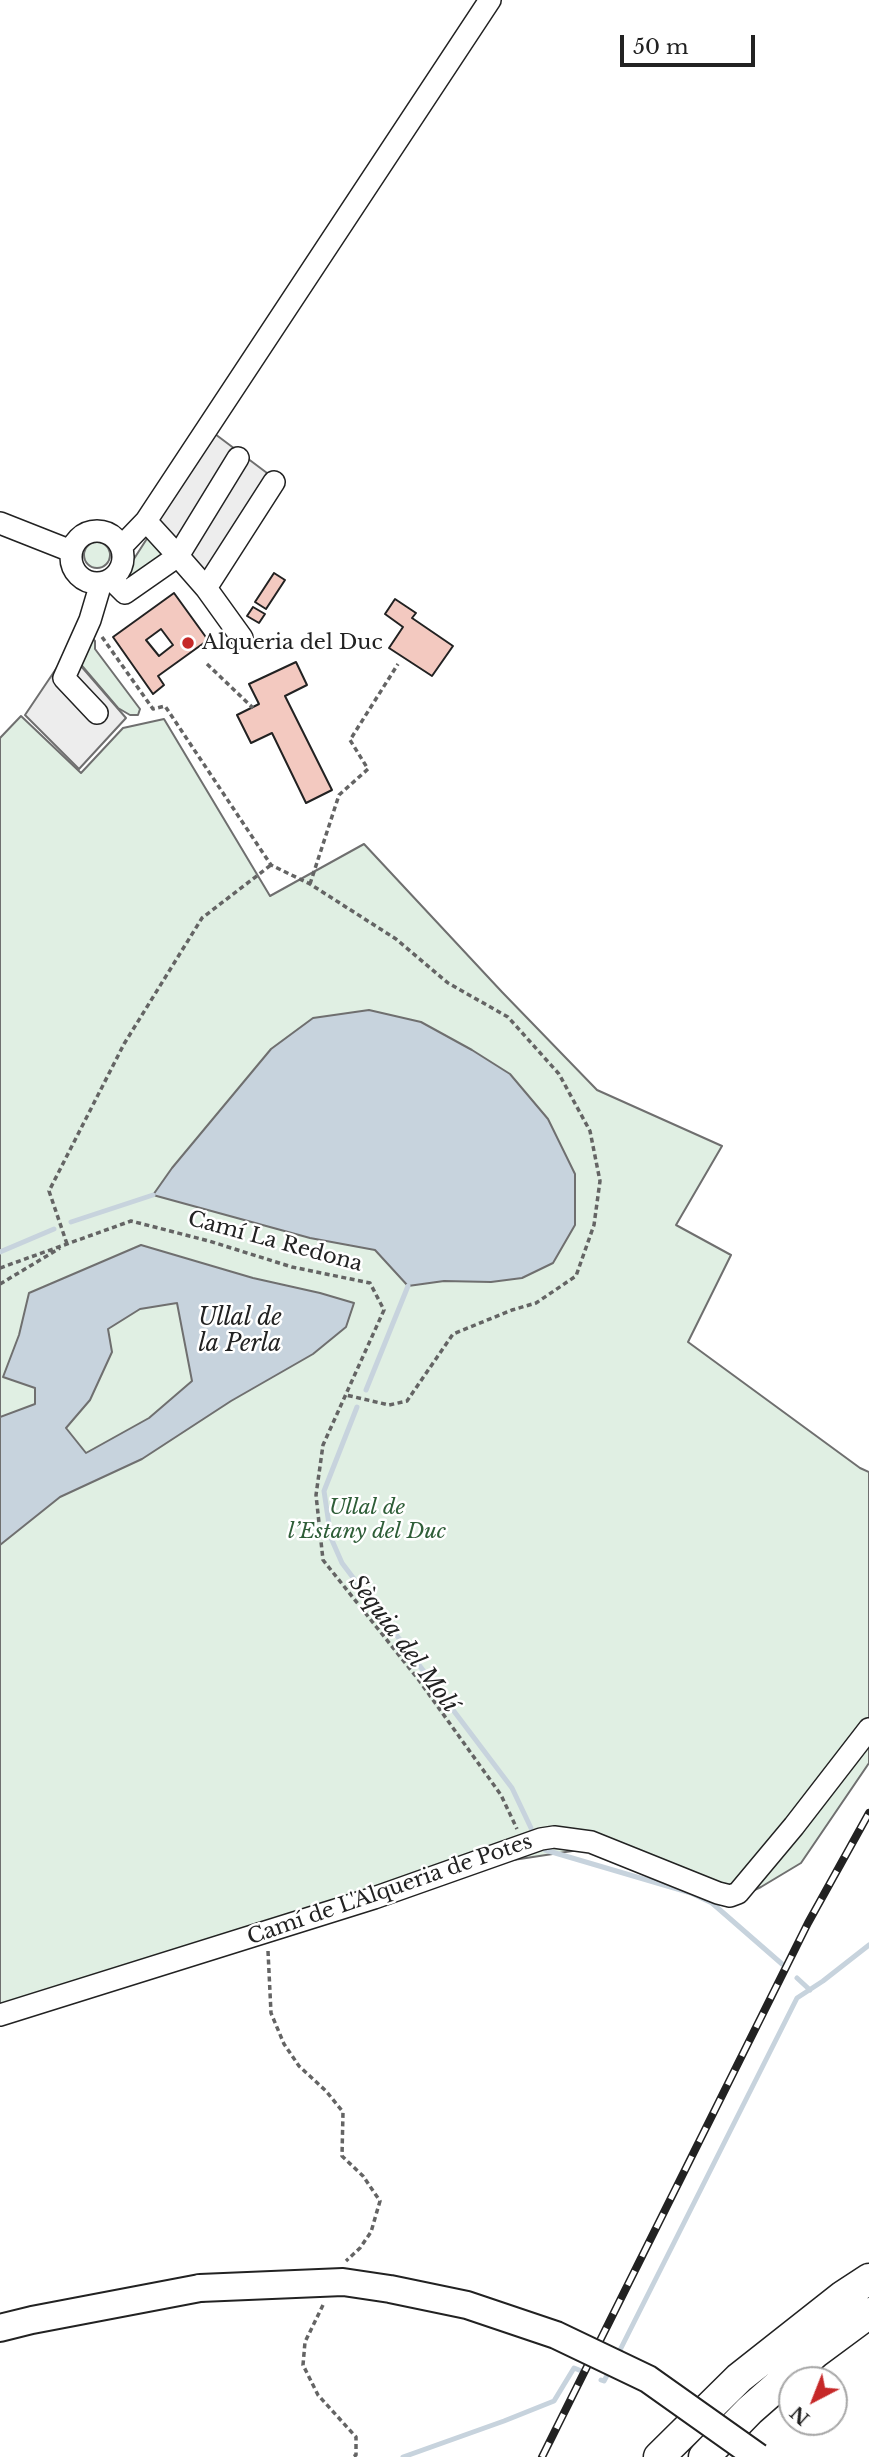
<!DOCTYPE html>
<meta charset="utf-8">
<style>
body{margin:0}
#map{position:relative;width:869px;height:2457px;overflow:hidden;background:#fff;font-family:"Libre Baskerville",serif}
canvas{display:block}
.north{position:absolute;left:778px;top:2366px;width:70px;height:70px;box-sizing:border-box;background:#fff;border:2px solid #a7a7a7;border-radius:50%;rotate:222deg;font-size:19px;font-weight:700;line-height:28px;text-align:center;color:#222}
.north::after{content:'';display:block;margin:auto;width:24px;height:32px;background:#c62828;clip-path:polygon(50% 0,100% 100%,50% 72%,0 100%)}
.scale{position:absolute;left:620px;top:35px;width:135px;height:32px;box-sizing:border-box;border:4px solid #222;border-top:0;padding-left:9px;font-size:21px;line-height:24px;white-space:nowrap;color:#222;-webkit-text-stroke:5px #fff;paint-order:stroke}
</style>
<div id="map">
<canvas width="869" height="2457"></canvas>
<div class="north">N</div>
<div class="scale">50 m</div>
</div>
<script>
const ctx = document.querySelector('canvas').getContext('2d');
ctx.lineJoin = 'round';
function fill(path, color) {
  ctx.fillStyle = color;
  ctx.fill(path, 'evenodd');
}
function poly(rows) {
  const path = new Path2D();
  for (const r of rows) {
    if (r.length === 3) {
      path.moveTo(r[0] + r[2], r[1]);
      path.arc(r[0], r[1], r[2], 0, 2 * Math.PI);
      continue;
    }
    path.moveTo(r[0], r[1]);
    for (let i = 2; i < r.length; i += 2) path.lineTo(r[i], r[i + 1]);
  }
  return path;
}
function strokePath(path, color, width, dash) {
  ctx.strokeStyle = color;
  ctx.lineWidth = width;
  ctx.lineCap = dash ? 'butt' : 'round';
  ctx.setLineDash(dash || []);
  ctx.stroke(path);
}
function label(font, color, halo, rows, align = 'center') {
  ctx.font = font + ' "Libre Baskerville",serif';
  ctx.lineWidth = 5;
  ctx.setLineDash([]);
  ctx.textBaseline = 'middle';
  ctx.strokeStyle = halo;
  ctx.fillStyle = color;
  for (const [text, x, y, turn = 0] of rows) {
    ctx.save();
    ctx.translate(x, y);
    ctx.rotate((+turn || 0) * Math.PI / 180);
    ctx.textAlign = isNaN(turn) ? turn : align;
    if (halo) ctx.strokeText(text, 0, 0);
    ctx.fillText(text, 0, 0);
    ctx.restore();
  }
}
const green = poly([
 [148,537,167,555,125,585,121,579,148,537],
 [97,555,13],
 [91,637,95,641,95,649,140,709,138,715,130,715,118,708,77,660,91,637],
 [21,716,81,773,123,728,164,719,270,896,364,844,502,992,597,1090,722,1146,676,1225,731,1255,688,1342,860,1468,869,1472,869,1763,801,1863,761,1887,735,1899,592,1848,500,1862,0,2025,0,738,21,716]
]);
const parking = poly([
 [215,434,279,482,214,588,155,522,215,434],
 [68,651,126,718,79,769,25,715,68,651]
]);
const water = poly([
 [369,1010,421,1022,472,1050,510,1074,548,1119,575,1174,575,1225,553,1263,522,1278,491,1282,444,1281,408,1286,375,1250,310,1238,153,1195,172,1168,271,1049,313,1018,369,1010],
 [141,1245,253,1278,320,1293,354,1303,346,1327,313,1354,231,1401,142,1459,60,1497,0,1545,0,1417,35,1404,35,1388,3,1377,19,1335,29,1293,141,1245],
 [177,1303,192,1381,149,1418,86,1453,66,1428,90,1400,112,1352,108,1329,140,1309,177,1303]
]);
const stream = poly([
 [71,1222,153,1195],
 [0,1252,54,1229],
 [366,1390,408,1286],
 [357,1407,324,1491,331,1538,342,1563,512,1788,531,1828],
 [545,1850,691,1893,712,1903,782,1964],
 [797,1978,810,1990],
 [617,2356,797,1998,823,1981,869,1945],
 [601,2380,604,2381,611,2368],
 [403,2457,504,2421,554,2401,574,2368,579,2370]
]);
const building = poly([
 [274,573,285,580,266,609,255,602,274,573],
 [174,593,208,640,158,676,164,685,153,694,113,637,174,593],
 [161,629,173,645,159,656,146,640,161,629],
 [395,599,416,613,412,618,453,646,432,676,389,648,403,627,385,614,395,599],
 [253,607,265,614,259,623,247,616,253,607],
 [296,662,307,685,285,696,332,790,306,803,272,733,251,743,237,715,259,704,249,684,296,662]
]);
const path = poly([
 [102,637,153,709,165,706,271,865,310,884,396,939,448,983,508,1017,559,1074,590,1131,600,1181,594,1225,576,1276,536,1303,512,1310,453,1334,407,1401,389,1405,346,1395],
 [207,664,253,708],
 [310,884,339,795,368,769,350,740,398,664],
 [67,1244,49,1191,124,1044,202,918,271,865],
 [0,1268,131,1221,209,1241,292,1267,370,1283,384,1310,323,1445,316,1495,323,1560,418,1679,501,1795,517,1829],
 [0,1284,60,1248],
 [268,1951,271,2013,284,2044,299,2066,326,2091,343,2112,342,2156,363,2176,380,2201,371,2232,360,2248,346,2261],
 [323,2305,305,2342,303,2365,318,2395,356,2437,356,2455,353,2457]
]);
const minor = poly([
 [146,521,178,556,238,458],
 [0,523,71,551],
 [97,557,26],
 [121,547,146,521,490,0],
 [111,579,125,593,178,556,206,588,274,482],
 [206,588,242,638],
 [97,713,64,678,90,620,101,583],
 [0,2015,374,1898,541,1839,554,1837,591,1842,718,1893,730,1896,738,1893,794,1826,869,1729]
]);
const major = poly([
 [0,2328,32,2320,200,2288]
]);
const highway = poly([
 [659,2457,739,2378,843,2296,869,2279],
 [704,2457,750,2410,815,2353,869,2313]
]);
const rail = poly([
 [542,2457,808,1923,869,1813]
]);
const majorBridge = poly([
 [200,2288,343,2282,390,2289,467,2305,556,2335,648,2379,758,2457]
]);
const markers = [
 [188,643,7,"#c62828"]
];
const poiNames = [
 ["Alqueria del Duc",202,643]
];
const streetNames = [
 ["Camí La Redona",275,1242,15],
 ["Camí de L'Alqueria de Potes",390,1890,-19]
];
const parkNames = [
 ["Ullal de",367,1508],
 ["l’Estany del Duc",367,1532]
];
const waterNames = [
 ["Ullal de",240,1319],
 ["la Perla",240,1345],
 ["Sèquia del Molí",403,1644,53]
];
fill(green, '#e0efe3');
strokePath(green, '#6f6f6f', 2);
fill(parking, '#ededed');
strokePath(parking, '#6f6f6f', 2);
fill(water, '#c7d3dd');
strokePath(water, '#6f6f6f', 2);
strokePath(stream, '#c7d3dd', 5);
fill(building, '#f3c9c0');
strokePath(building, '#222', 2);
strokePath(minor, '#222', 24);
strokePath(major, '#222', 30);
strokePath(highway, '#222', 33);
strokePath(path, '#646464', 3.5, [5, 3.5]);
strokePath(minor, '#fff', 21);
strokePath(major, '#fff', 26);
strokePath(highway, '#fff', 30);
strokePath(rail, '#222', 8);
strokePath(rail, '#fff', 5, [16]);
strokePath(majorBridge, '#222', 30, []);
strokePath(majorBridge, '#fff', 26);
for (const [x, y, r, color] of markers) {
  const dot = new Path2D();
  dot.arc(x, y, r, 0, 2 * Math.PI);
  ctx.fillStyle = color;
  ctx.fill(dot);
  strokePath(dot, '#fff', 2.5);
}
label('21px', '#222', '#fff', poiNames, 'left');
label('21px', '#222', '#fff', streetNames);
label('italic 21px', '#2f5e38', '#fff', parkNames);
label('italic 23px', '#222', '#fff', waterNames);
</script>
